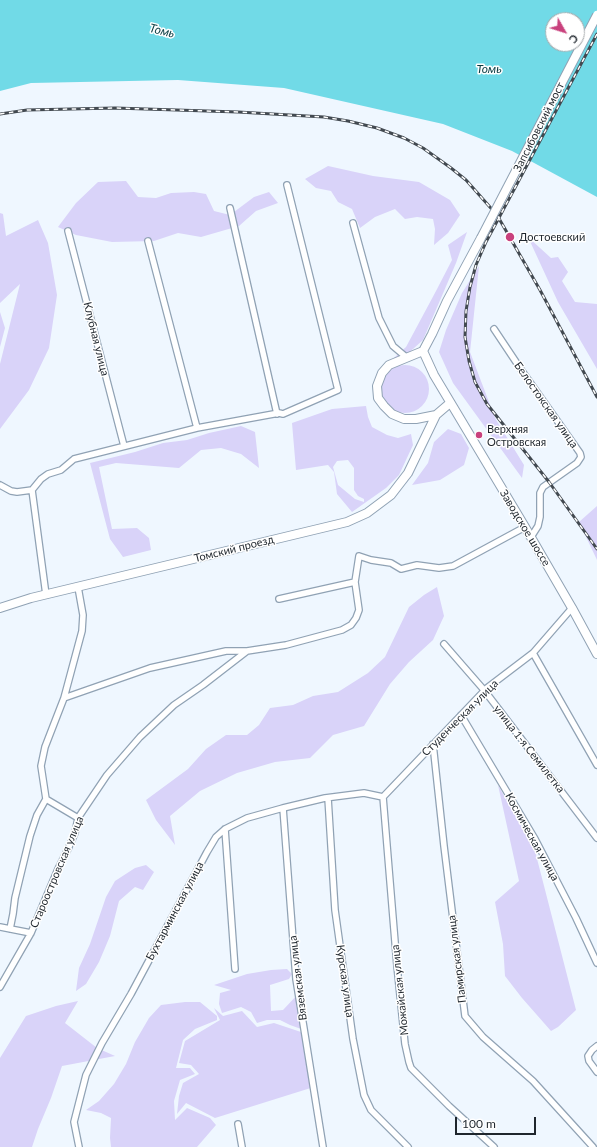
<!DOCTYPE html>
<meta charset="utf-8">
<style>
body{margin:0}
#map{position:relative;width:597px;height:1147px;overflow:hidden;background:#eff7ff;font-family:Lato,sans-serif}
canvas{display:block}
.north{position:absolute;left:545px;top:12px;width:40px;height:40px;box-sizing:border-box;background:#fff;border:1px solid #a5a8ab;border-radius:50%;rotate:129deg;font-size:11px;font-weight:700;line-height:16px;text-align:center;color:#1f262d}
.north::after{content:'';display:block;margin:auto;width:14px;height:18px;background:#c9417d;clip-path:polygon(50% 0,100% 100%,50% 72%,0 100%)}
.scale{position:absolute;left:455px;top:1117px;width:81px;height:18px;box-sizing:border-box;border:2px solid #1f262d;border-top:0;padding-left:5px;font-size:12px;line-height:14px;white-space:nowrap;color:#1f262d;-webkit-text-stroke:3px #fff;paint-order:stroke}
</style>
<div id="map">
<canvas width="597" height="1147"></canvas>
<div class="north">С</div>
<div class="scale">100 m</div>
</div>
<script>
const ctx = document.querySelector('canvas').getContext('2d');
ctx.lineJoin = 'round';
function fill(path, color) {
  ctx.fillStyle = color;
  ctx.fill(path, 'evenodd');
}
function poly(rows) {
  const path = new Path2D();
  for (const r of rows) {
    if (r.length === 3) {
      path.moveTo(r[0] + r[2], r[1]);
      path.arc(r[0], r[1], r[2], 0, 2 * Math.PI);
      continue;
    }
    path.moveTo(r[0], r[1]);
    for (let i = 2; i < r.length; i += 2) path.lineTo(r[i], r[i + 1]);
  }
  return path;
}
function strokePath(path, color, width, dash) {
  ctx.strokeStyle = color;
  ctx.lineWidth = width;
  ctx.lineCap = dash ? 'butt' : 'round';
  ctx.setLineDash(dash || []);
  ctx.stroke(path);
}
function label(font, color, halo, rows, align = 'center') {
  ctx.font = font + ' Lato,sans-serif';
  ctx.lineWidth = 3;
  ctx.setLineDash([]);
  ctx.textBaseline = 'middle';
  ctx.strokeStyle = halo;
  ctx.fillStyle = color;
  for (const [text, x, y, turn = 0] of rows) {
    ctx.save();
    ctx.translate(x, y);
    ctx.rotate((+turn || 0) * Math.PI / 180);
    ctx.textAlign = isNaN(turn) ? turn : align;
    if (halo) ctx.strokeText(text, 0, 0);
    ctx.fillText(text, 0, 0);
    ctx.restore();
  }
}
const green = poly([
 [328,166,373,176,419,182,450,200,460,215,448,233,434,245,435,229,433,219,417,217,405,219,395,209,375,217,360,228,352,209,338,202,331,191,316,188,305,179],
 [126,181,138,197,156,198,171,193,194,192,206,194,214,211,230,215,254,197,269,192,278,203,256,211,239,226,201,237,178,233,154,241,112,242,76,235,58,227,76,203,98,182],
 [0,213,3,214,6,236,38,220,48,243,57,295,49,348,29,390,0,429,0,364,20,284,0,303],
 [467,232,456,263,423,340,403,358,385,366,406,347,436,291,452,260,448,245],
 [528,237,551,258,558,257,568,272,562,281,575,302,597,304,597,369,558,302],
 [479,266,470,352,495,418,524,465,522,478,453,383,439,352,446,330,462,293],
 [0,312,5,328,0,347],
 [405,389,24],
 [366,406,368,417,372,427,387,435,398,438,411,434,413,445,399,475,386,488,352,512,337,494,334,472,328,465,296,470,292,423,332,409],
 [348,460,354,468,354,490,358,496,364,499,364,502,355,499,338,485,333,467,337,461],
 [241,426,255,432,259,468,241,454,221,448,201,450,179,468,116,463,99,467,112,529,137,528,149,538,151,550,123,557,110,539,90,463,135,452,163,443,187,440,209,433],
 [448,429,461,434,469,448,464,465,440,480,412,485,428,463,434,442],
 [597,506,597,560,579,522],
 [437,587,444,616,433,640,409,662,390,684,364,726,333,735,310,758,275,762,237,773,200,791,170,816,175,845,156,820,146,800,188,769,206,749,226,735,247,735,259,725,270,708,293,705,313,696,338,692,368,673,385,657,409,607,424,595],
 [498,785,535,851,576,1010,558,1027,551,1031,522,998,505,976,503,944,495,902,519,881],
 [146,865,154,872,143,890,135,887,119,901,110,936,99,962,86,984,76,991,79,968,90,944,106,897,115,881,135,868],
 [287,969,292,974,289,979,270,985,271,1011,283,1010,299,993,304,1030,290,1025,280,1020,267,1020,257,1023,251,1012,241,1007,222,1013,219,1004,220,993,231,990,214,985,247,974,271,970],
 [78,1001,65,1023,97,1048,115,1056,62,1066,51,1098,38,1129,32,1147,0,1147,0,1058,26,1016,56,1006],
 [185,1002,200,1002,217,1016,217,1020,195,1029,183,1040,176,1068,190,1068,195,1074,180,1080,174,1101,175,1120,187,1108,210,1118,216,1125,197,1147,111,1147,110,1138,111,1118,101,1113,86,1110,99,1101,114,1084,126,1064,135,1042,149,1018,161,1005],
 [214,1008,223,1016,242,1011,257,1027,274,1023,304,1033,317,1086,215,1118,186,1103,177,1114,179,1096,183,1083,199,1074,191,1065,179,1063,185,1041,220,1020]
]);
const water = poly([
 [0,0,597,0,597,197,512,151,443,124,284,88,178,80,31,83,0,91],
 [553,20,577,20,577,44,553,44]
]);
const street = poly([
 [230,208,277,414],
 [353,223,379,318,393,346,406,357],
 [68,231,124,446],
 [148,241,197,428],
 [494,329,522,371,580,453,581,457,577,463,543,487,540,493,540,517,538,526,531,537],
 [0,485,11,491,17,492,32,490],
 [32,490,41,479,48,474,61,470,74,459,197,428,279,413,283,414,338,390,287,185],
 [32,490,46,595],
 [279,599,355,582],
 [444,644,484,690,597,838],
 [533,653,597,765],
 [64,698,82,631,83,615,78,587],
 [461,715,535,839,576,918,597,963],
 [433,744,444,846,465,1016,483,1037,533,1081,593,1147],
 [383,797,397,966,405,1044,409,1062,411,1068,449,1106,494,1147],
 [383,797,487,688,533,653,572,608],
 [328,798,335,910,353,1039,364,1095,371,1110,408,1147],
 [46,799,78,818],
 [283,808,296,979,323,1147],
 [225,829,235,969],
 [0,927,31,933],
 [10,929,13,914,15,898,30,836,37,815,46,799,41,766,45,747,64,698,150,668,226,651,247,651],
 [0,987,31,933,58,869,68,849,75,833,78,818,107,775,140,737,174,705,203,685,247,651,286,645,342,630,351,625,356,618,359,610,355,582,359,556,371,560,391,563,401,569,417,565,439,568,453,566,525,527],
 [597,1046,592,1050,588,1056,589,1061,597,1072],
 [238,1124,242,1147],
 [79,1147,74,1122,86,1075,102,1043,131,994,207,852,216,837,225,829,247,818,283,808,325,798,364,793,383,797]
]);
const secondary = poly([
 [423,351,434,375,525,527,572,608,597,654],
 [450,403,436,415,416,419,404,419,392,414,384,406,378,398,377,386,382,373,389,365,423,351,432,334,447,301,481,238],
 [0,608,31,598,347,522,367,513,391,495,408,473,436,415]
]);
const rail = poly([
 [597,34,486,242,476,265,470,287,466,311,465,337,469,361,475,382,487,404,549,482,597,549],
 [0,114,27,110,115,108,238,112,324,117,348,121,377,128,404,138,423,148,451,168,466,180,497,215,540,290,597,397]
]);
const secondaryBridge = poly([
 [481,238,597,15]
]);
const markers = [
 [510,237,5,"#c9417d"],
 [479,435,4,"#c9417d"]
];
const streetNames = [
 ["Запсибовский мост",539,127,-63],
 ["Клубная улица",96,339,76],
 ["Белостокская улица",546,405,55],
 ["Заводское шоссе",525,528,59],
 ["Томский проезд",234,549,-14],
 ["Студенческая улица",460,718,-45],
 ["улица 1-я Семилетка",529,749,52],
 ["Космическая улица",532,837,61],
 ["Староостровская улица",57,872,-67],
 ["Бухтарминская улица",175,911,-62],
 ["Памирская улица",457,959,-97],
 ["Вяземская улица",298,978,-97],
 ["Курская улица",345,981,82],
 ["Можайская улица",400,990,-96]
];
const poiNames = [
 ["Достоевский",519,237],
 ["Верхняя",487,429],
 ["Островская",487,442]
];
const waterNames = [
 ["Томь",162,31,14],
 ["Томь",489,69]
];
fill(green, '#d9d3f9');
fill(water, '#71dae7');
strokePath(street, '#90a2b4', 8);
strokePath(secondary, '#90a2b4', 10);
strokePath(street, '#fff', 5.5);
strokePath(secondary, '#fff', 8);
strokePath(rail, '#424950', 3);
strokePath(rail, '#fff', 1.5, [4.5]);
strokePath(secondaryBridge, '#90a2b4', 10, []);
strokePath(secondaryBridge, '#fff', 8);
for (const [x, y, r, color] of markers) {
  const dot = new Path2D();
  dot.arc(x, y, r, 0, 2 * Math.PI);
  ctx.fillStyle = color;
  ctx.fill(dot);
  strokePath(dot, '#fff', 1.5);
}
label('11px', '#1f262d', '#fff', streetNames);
label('11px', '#1f262d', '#fff', poiNames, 'left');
label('italic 12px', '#093c42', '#fff', waterNames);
</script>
